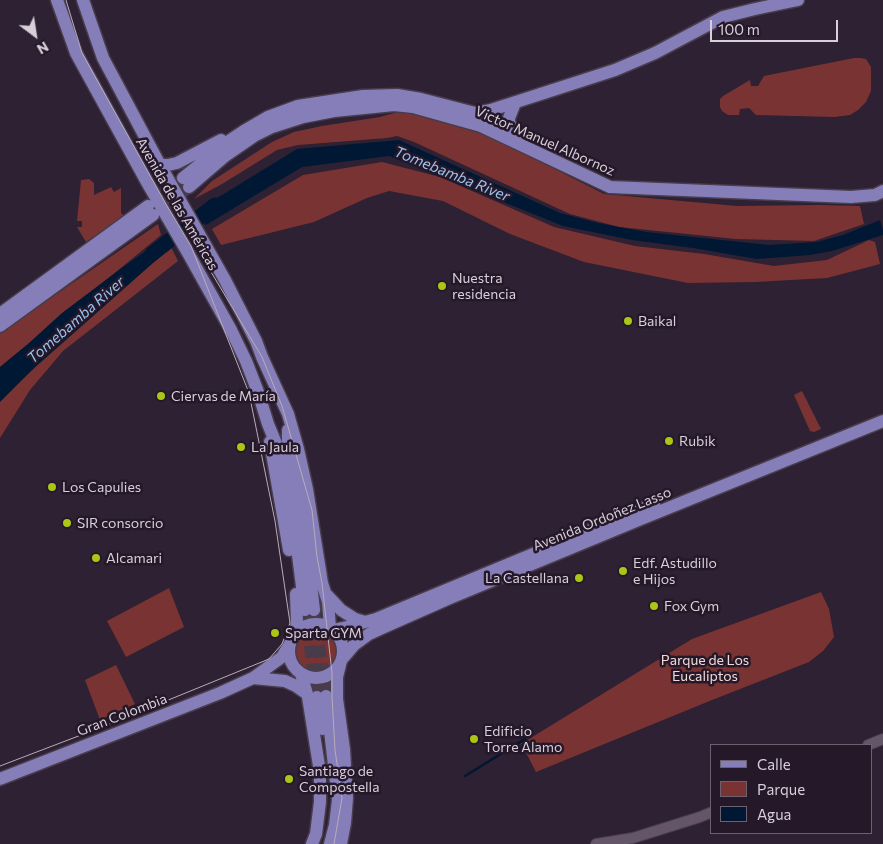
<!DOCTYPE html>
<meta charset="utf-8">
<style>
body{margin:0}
#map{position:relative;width:883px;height:844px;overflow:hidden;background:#2e2133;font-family:Commissioner,sans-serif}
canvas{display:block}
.legend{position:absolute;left:710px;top:744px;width:162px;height:90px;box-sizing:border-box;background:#241829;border:1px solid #6c6170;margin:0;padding:6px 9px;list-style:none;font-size:15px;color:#d8cfdb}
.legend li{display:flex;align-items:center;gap:10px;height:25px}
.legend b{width:25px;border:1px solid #6c6170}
.north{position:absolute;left:10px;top:10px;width:50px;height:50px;-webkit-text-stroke:4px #241829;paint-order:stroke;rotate:149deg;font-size:14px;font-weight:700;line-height:20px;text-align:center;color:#d8cfdb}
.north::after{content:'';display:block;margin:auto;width:18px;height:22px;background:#d8cfdb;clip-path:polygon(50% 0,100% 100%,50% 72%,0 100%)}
.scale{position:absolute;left:710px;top:20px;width:128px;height:22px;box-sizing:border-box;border:2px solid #d8cfdb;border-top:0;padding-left:6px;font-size:15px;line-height:18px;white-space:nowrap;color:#d8cfdb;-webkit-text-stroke:4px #241829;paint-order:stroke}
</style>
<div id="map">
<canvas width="883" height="844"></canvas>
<ul class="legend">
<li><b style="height:6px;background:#867eb9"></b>Calle</li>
<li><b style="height:14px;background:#7a3333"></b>Parque</li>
<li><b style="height:14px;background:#001833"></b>Agua</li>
</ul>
<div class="north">N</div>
<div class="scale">100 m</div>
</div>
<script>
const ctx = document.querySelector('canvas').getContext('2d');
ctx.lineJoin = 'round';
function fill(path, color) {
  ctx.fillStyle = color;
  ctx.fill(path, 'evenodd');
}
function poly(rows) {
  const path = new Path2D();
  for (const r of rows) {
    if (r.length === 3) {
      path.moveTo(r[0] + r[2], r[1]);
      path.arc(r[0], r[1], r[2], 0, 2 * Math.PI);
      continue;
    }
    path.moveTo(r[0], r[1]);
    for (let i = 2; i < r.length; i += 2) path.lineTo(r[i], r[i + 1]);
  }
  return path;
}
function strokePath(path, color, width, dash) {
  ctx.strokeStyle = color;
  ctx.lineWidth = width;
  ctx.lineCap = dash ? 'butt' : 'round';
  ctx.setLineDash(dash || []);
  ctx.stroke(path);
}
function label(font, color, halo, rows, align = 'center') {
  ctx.font = font + ' Commissioner,sans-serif';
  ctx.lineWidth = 5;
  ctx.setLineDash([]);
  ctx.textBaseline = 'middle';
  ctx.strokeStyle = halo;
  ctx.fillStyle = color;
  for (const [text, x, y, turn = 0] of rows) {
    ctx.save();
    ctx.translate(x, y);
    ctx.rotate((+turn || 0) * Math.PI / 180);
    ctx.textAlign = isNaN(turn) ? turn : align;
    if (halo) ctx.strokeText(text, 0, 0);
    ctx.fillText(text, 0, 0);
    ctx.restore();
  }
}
const green = poly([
 [854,58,861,58,866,59,871,67,871,91,866,102,858,110,850,115,835,117,756,115,749,108,740,109,739,115,728,115,722,111,720,107,720,99,723,96,750,80,751,86,758,86,764,76],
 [405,110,492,137,604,194,737,206,820,205,860,206,864,224,814,241,736,239,619,227,570,214,414,142,397,136,387,138,298,145,277,150,222,184,194,199,212,181,272,142,294,132,322,126,380,117],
 [382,162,440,177,554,227,635,246,704,254,774,266,827,260,869,240,875,242,880,264,827,278,755,282,688,283,584,262,510,234,443,201,389,191,367,198,314,222,221,245,212,229,303,175],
 [89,179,94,183,94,195,111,187,114,192,121,188,121,213,124,216,86,242,77,227,82,227,82,221,77,221,81,180],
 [158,224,161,235,0,367,0,333],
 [171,247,178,261,63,351,30,390,0,438,0,399,4,395],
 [802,391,821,429,814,432,810,431,794,395],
 [169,588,184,627,126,657,107,621],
 [821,592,829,609,834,637,823,651,809,662,712,700,536,772,521,743,529,739,692,639],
 [316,652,23],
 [116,665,135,704,100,720,85,680]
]);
const water = poly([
 [399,140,560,213,598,223,646,232,769,245,817,242,843,235,880,220,883,230,883,235,832,251,810,255,757,259,693,248,632,240,563,226,389,156,302,167,206,225,196,211,297,149],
 [166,237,171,247,38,364,0,402,0,367,28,344,62,313,123,267]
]);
const stream = poly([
 [465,776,525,739]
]);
const river = poly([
 [152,254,215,205]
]);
const majorTunnel = poly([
 [149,204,181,180],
 [153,215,189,187],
 [305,610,317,697],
 [314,610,326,696]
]);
const minor = poly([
 [868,745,883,739],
 [596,844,633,838,700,817,712,812]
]);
const major = poly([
 [57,0,76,53,148,184,188,253,231,330,246,361,258,392,268,424,282,458,293,516,305,610],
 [83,0,103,58,160,165,225,280,256,341,262,357,288,414,298,449,307,489,322,583,328,602,330,628],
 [515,103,509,118,509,122,517,142],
 [160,165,168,165,177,163,221,140],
 [183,178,229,141,244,131,268,117,298,106,363,96,397,95,421,99,475,113,491,110,615,70,655,53,723,17,755,9,798,0],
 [189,187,225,156,254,136,272,127,303,117,334,111,394,105,413,107,481,126,610,187,851,197,875,195,883,191],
 [0,314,148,206],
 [0,326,153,215],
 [288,430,288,451,303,514,314,610],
 [270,442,289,550],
 [327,595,341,610,355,619,365,622],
 [316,651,27],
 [333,630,347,627,376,619,654,504],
 [293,638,297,623,296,594],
 [342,659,354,645,369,634,382,628,450,598,641,519,883,421],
 [340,665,337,677,337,699,344,749,347,798,345,823,341,844],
 [301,674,308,697,320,772,320,802,316,834,312,844],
 [253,678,285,681,296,686,306,693],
 [326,696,338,800,335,825,330,844],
 [317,697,322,729],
 [0,779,220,693,253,678,282,657,290,644]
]);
const tram = poly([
 [199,252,262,357,282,406,312,510,317,557,322,583,332,673,332,696,335,750,342,798,334,844],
 [0,766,102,727,269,659,282,644,290,623,275,521,249,393,191,246,167,206,82,53,66,0]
]);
const markers = [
 [442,286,5,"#abc615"],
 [628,321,5,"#abc615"],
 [161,396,5,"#abc615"],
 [669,441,5,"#abc615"],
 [241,447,5,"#abc615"],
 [52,487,5,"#abc615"],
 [67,523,5,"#abc615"],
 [96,558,5,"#abc615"],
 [623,571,5,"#abc615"],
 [579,578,5,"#abc615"],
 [654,606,5,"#abc615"],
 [275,633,5,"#abc615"],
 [474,739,5,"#abc615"],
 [289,779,5,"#abc615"]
];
const streetNames = [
 ["Victor Manuel Albornoz",545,141,24],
 ["Avenida de las Américas",177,204,60],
 ["Avenida Ordoñez Lasso",602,519,-22],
 ["Gran Colombia",122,715,-21]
];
const poiNames = [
 ["Nuestra",452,278],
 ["residencia",452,294],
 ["Baikal",638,321],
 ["Ciervas de María",171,396],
 ["Rubik",679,441],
 ["La Jaula",251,447],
 ["Los Capulies",62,487],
 ["SIR consorcio",77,523],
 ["Alcamari",106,558],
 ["Edf. Astudillo",633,563],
 ["e Hijos",633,579],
 ["La Castellana",569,578,"right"],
 ["Fox Gym",664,606],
 ["Sparta GYM",285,633],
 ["Edificio",484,731],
 ["Torre Alamo",484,747],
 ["Santiago de",299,771],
 ["Compostella",299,787]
];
const parkNames = [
 ["Parque de Los",705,660],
 ["Eucaliptos",705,676]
];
const waterNames = [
 ["Tomebamba River",452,174,22],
 ["Tomebamba River",76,320,-41]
];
fill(green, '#7a3333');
fill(water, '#001833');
strokePath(stream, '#001833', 2.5);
strokePath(river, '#001833', 15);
strokePath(majorTunnel, '#483b4c', 12, [12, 6]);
strokePath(minor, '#483d4c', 12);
strokePath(major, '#483d4c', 15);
strokePath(minor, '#645569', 10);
strokePath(major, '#867eb9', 12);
strokePath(tram, '#b7adba', 1);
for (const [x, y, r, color] of markers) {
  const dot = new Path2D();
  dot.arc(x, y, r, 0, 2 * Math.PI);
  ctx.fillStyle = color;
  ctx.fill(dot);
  strokePath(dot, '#241829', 2);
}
label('14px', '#d8cfdb', '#241829', streetNames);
label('14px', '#d8cfdb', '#241829', poiNames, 'left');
label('14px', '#f1d9d8', '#241829', parkNames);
label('italic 15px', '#99c2f1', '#241829', waterNames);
</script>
